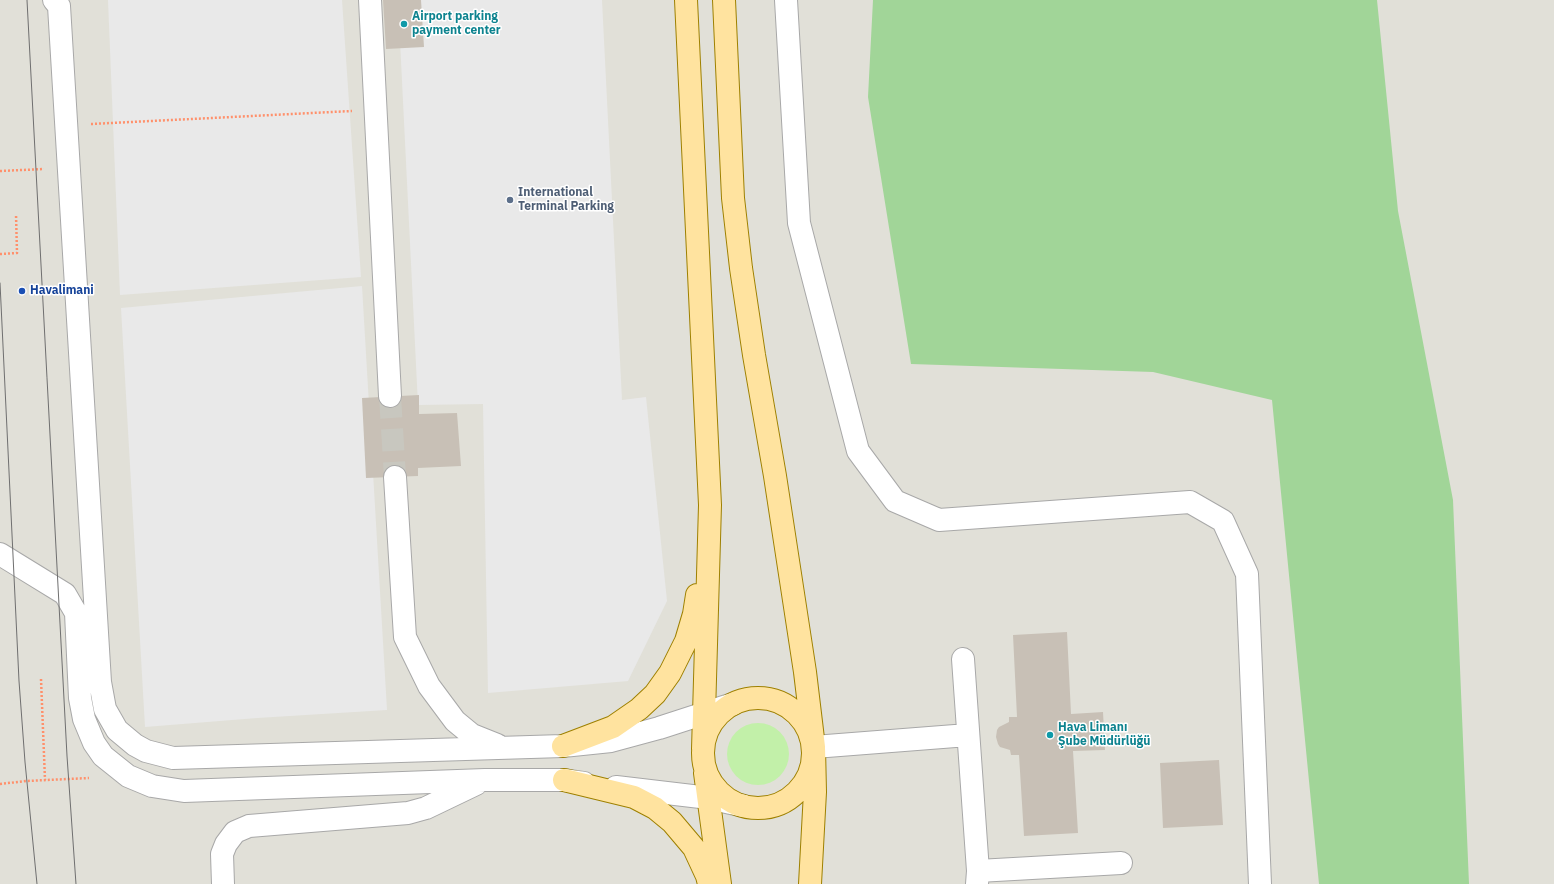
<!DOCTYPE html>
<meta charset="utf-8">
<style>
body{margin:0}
canvas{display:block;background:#f2f0e7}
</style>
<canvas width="1554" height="884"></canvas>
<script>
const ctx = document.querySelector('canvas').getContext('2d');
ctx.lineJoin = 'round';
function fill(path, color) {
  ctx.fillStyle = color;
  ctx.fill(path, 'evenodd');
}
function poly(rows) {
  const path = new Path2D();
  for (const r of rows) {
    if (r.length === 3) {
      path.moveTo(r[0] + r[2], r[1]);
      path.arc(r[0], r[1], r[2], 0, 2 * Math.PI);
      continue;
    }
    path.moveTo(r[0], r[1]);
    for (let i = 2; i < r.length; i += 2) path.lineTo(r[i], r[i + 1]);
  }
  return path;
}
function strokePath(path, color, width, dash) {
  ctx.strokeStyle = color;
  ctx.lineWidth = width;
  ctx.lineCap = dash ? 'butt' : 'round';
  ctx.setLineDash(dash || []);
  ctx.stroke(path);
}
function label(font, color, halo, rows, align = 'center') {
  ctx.font = font + ' "IBM Plex Sans",sans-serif';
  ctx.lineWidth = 3;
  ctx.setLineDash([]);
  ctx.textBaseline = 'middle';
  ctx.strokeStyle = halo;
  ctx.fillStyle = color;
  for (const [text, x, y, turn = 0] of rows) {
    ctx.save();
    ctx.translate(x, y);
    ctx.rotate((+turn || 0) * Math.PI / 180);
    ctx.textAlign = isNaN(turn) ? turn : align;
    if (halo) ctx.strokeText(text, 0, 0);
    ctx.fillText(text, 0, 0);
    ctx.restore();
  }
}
const airport = poly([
 [0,0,1554,0,1554,884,0,884]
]);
const grass = poly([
 [758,754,31]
]);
const forest = poly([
 [873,0,1377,0,1398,211,1453,500,1469,884,1319,884,1272,400,1153,372,911,364,868,97]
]);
const parking = poly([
 [108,0,342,0,361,277,120,295],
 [398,0,602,0,622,400,646,397,667,601,628,681,488,693,483,404,418,405],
 [362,286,387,710,257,718,145,727,121,308]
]);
const building = poly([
 [383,0,421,0,424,47,386,49],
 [419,395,419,414,457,413,461,466,418,468,418,476,366,478,362,398],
 [1067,632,1071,714,1103,712,1105,750,1073,751,1078,833,1024,836,1019,755,1011,755,1010,750,1000,747,998,744,996,737,997,730,999,727,1009,722,1009,717,1017,717,1013,635],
 [1219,760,1223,825,1163,828,1160,763]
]);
const minorTunnel = poly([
 [390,396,395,477]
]);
const path = poly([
 [91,124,352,111],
 [0,171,44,169],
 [0,254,17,253,16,214],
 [41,679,45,780],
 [0,784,26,781,89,778]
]);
const minor = poly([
 [54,0,59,6,100,682,105,709,117,730,135,745,146,751,173,758,563,746,611,741,659,728,733,704],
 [370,0,390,396],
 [786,0,799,223,858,451,895,501,939,520,1190,502,1223,521,1247,574,1260,884],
 [395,477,405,637,429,686,455,721,472,735,497,745],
 [0,554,65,594,76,613,80,698,84,719,94,743,103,756,128,776,152,786,184,791,485,780,564,780,584,783],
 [963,659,978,871,977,884],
 [814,747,968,735],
 [616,787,709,798,744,806],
 [978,871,1121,863],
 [223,884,222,854,226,844,235,832,249,826,408,813,426,808,476,784]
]);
const major = poly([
 [686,0,710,505,703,749],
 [724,0,733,198,741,268,754,355,775,476,805,672,814,747,815,792,810,884],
 [758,753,55],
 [563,746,613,727,639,709,655,694,670,673,686,641,694,614,697,595],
 [705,773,720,884],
 [564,780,634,797,655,808,672,822,694,848,707,876,709,884]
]);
const tram = poly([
 [27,0,67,756,76,884],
 [0,283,19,681,25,762,37,884]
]);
const markers = [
 [404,24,4,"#0f9aa8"],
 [510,200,4,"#5c6f8a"],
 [22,291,4,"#1a4fb4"],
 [1050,735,4,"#0f9aa8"]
];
const cultureNames = [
 ["Airport parking",412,17],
 ["payment center",412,31],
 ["Hava Limanı",1058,728],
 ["Şube Müdürlüğü",1058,742]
];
const serviceNames = [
 ["International",518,193],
 ["Terminal Parking",518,207]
];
const transitNames = [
 ["Havalimani",30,291]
];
fill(airport, '#e1e0d8');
fill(grass, '#c2f0a9');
fill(forest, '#a1d598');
fill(parking, '#e9e9e9');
fill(building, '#c8c0b6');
strokePath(minorTunnel, '#c8c7bf', 22, [22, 11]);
strokePath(minor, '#a8a8a8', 24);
strokePath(major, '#9e8000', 24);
strokePath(path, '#ff906b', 2.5, [2, 2]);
strokePath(minor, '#fff', 22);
strokePath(major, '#ffe39f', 22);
strokePath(tram, '#6f6f6f', 1);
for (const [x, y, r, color] of markers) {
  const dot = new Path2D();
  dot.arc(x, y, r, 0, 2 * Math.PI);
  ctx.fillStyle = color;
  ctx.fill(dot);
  strokePath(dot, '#fff', 1.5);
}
label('bold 12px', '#0d838f', '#fff', cultureNames, 'left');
label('bold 12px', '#4e5e75', '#fff', serviceNames, 'left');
label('bold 12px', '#164399', '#fff', transitNames, 'left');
</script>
